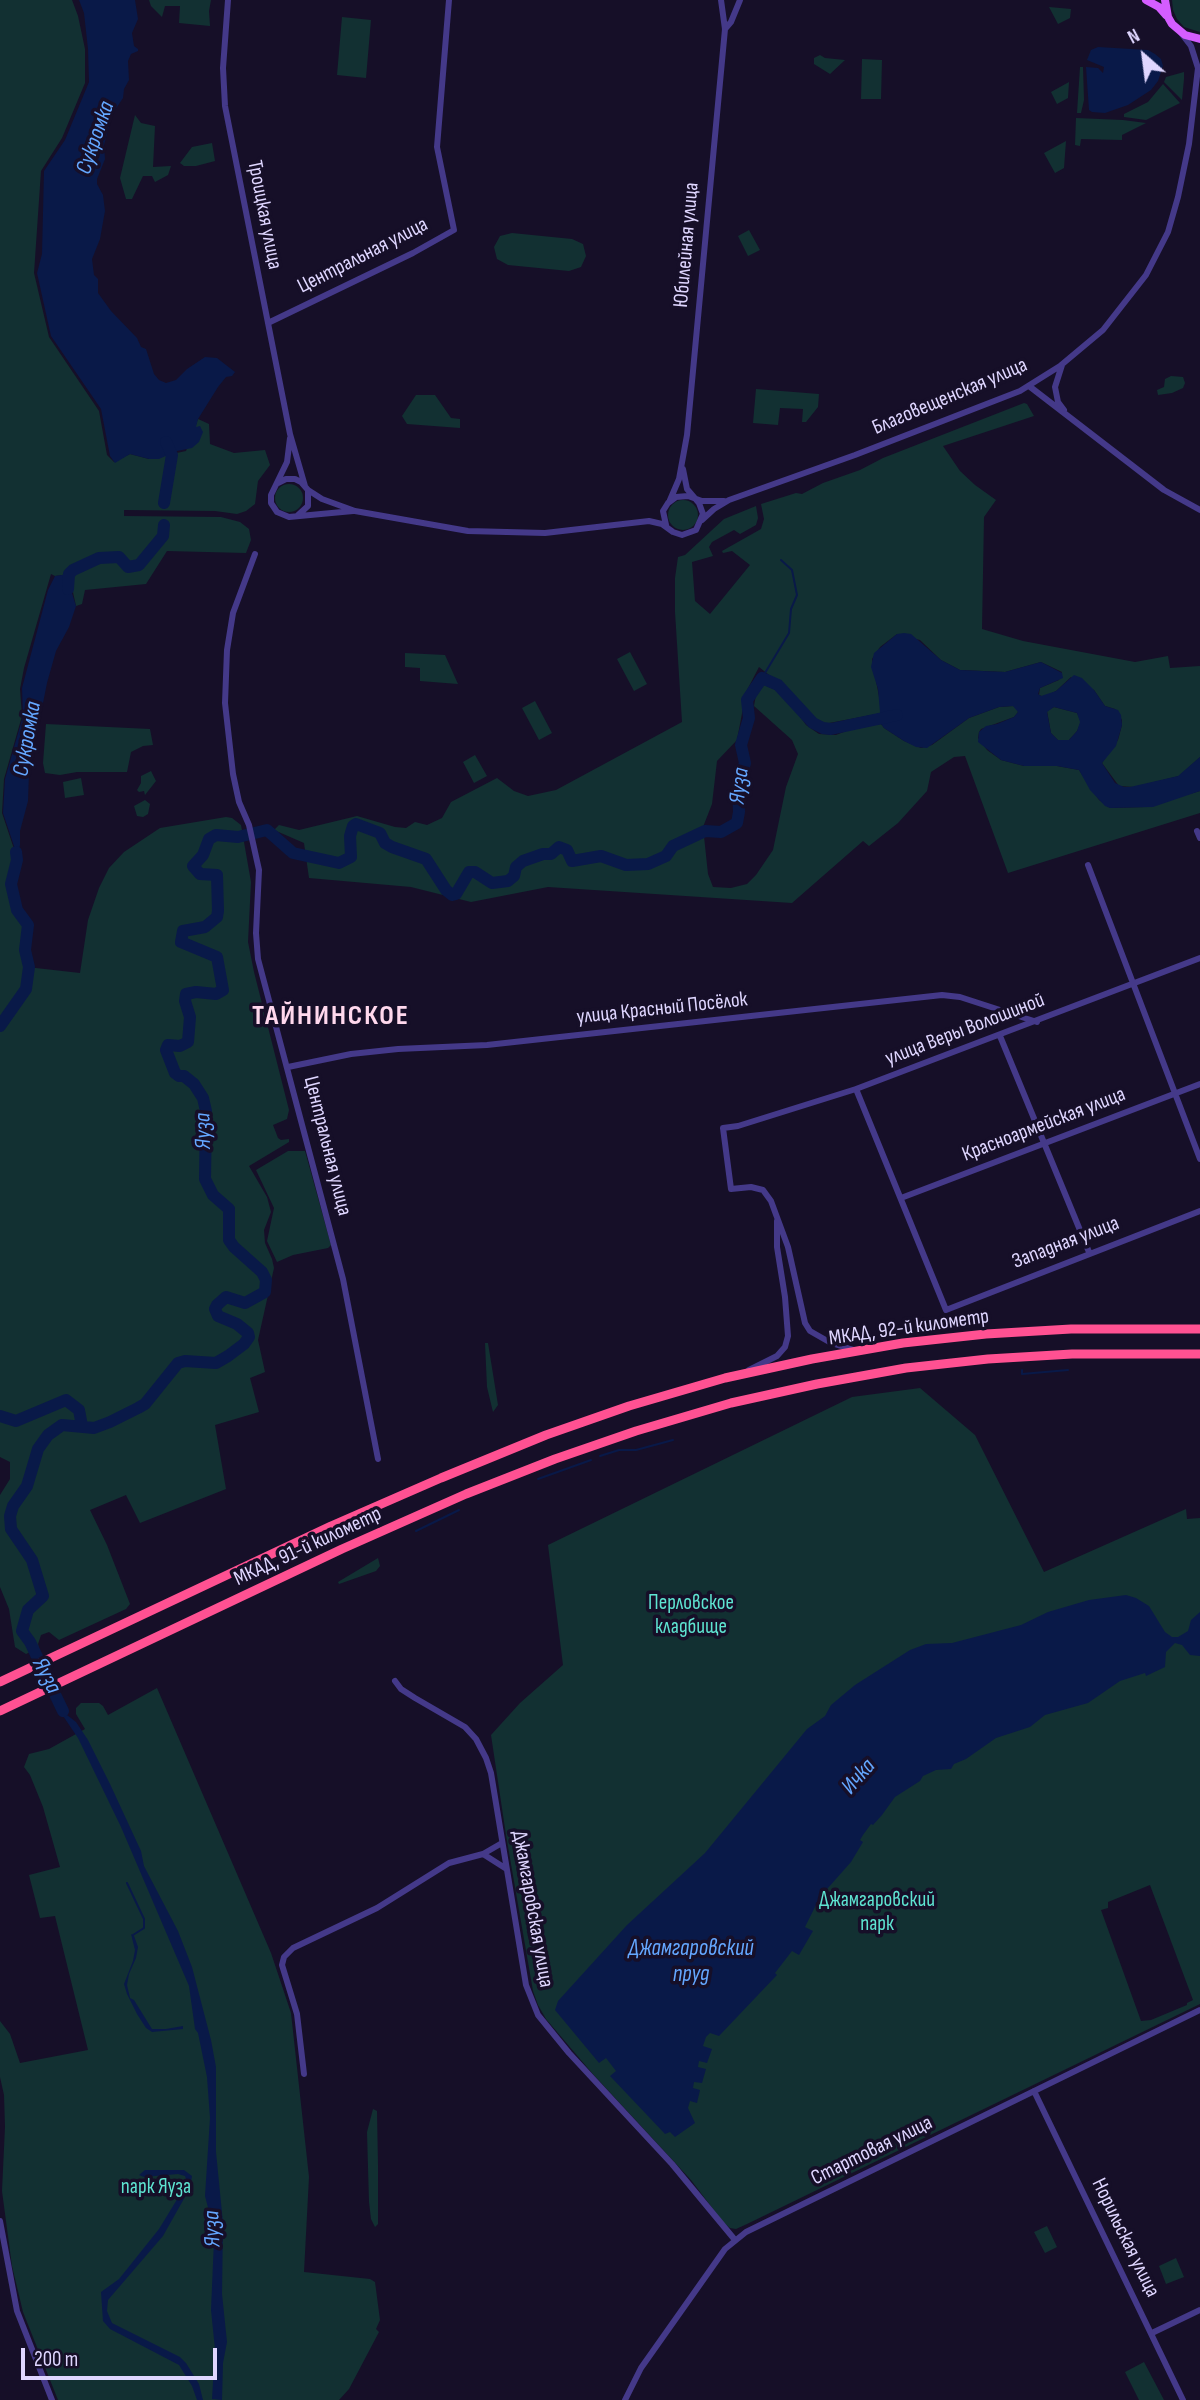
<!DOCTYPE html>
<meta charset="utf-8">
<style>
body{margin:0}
#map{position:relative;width:1200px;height:2400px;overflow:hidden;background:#160f28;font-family:"Sofia Sans Condensed",sans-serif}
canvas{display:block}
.north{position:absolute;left:1109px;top:21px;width:70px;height:70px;-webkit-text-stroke:5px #160f28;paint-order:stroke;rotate:332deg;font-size:19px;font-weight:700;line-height:28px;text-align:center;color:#dfd6ff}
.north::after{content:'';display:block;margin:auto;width:24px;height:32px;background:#dfd6ff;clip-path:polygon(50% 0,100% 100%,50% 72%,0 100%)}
.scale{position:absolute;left:21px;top:2348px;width:196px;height:32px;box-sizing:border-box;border:4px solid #dfd6ff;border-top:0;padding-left:9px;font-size:21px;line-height:24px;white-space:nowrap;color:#dfd6ff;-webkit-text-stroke:5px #160f28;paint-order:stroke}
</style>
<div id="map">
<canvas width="1200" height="2400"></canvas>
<div class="north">N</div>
<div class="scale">200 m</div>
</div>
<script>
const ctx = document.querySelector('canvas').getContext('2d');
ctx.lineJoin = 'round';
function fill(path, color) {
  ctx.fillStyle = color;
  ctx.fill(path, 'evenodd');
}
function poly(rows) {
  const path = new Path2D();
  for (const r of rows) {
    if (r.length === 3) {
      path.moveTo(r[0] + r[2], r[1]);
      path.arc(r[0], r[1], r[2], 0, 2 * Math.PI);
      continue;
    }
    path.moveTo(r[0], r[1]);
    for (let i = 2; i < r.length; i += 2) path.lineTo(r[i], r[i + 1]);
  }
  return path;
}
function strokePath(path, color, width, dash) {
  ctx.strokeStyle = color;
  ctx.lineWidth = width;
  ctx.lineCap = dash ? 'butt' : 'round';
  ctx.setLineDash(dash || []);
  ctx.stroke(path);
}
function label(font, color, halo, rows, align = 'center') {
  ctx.font = font + ' "Sofia Sans Condensed",sans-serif';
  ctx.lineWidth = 7;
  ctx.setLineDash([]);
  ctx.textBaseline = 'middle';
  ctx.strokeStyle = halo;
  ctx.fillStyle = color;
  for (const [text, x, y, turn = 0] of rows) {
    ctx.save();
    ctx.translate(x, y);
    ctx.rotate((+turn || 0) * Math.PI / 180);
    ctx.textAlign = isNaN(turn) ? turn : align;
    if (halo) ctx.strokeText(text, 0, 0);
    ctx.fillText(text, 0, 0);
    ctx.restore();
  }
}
const green = poly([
 [0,0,72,0,78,16,85,49,85,83,62,138,41,171,34,273,49,337,99,411,107,455,114,462,130,454,149,459,186,451,198,419,209,424,210,444,234,453,265,450,270,465,258,481,255,504,246,511,237,514,215,511,124,510,124,516,221,517,240,522,249,529,251,540,246,553,167,551,146,584,85,590,82,604,76,606,69,574,55,576,51,574,24,668,20,689,22,716,4,779,2,813,14,849,10,884,15,909,25,925,23,950,27,967,80,973,88,920,99,888,109,868,124,852,160,828,226,817,232,818,241,825,251,882,248,942,254,972,289,1110,287,1119,273,1125,278,1138,281,1140,289,1139,289,1142,249,1166,267,1197,271,1212,264,1230,265,1243,272,1259,274,1268,258,1340,265,1372,250,1378,259,1412,215,1425,226,1489,140,1523,126,1495,90,1510,107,1545,130,1604,126,1609,59,1640,49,1632,41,1635,38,1644,39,1648,26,1654,15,1647,9,1609,0,1587,0,1495,10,1479,10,1462,0,1457],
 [149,0,211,0,209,11,210,26,179,23,180,6,165,6,162,17,151,6],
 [1172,0,1200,0,1200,32,1184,27,1177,19,1173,10],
 [1049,7,1071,9,1070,18,1058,24],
 [342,17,371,20,366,78,337,75],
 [820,55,825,58,845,60,830,74,814,64,814,58],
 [862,59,882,60,881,99,861,99],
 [1080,67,1083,67,1084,100,1081,113,1077,113],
 [1184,72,1184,79,1182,100,1164,82,1166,77],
 [1069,82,1068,98,1057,104,1051,92],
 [1163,84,1180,103,1146,120,1124,117,1124,114,1148,102],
 [135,115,141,123,155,126,153,167,171,166,168,175,155,182,152,176,143,176,132,199,126,199,120,178],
 [1076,118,1123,120,1146,123,1122,135,1122,140,1081,139,1080,146,1075,145],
 [1066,141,1064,168,1055,173,1044,153],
 [212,143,215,161,196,166,184,166,180,163,192,147],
 [749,230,760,250,748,256,738,236],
 [512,233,572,239,583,244,586,256,581,267,569,271,508,265,497,259,494,247,500,236],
 [1171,376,1183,377,1185,383,1183,388,1172,393,1158,395,1157,390,1164,387,1165,379],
 [756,389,819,394,818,407,806,422,802,422,803,409,780,408,778,425,753,423],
 [416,395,435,395,451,418,460,419,460,428,407,424,402,416],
 [1024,403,1027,404,1034,416,943,446,960,471,975,485,996,500,984,517,982,629,1023,641,1135,662,1168,656,1170,668,1200,666,1200,757,1179,776,1134,787,1119,786,1102,763,1118,740,1122,725,1122,720,1115,709,1105,706,1094,690,1071,677,1056,691,1044,697,1039,695,1040,688,1059,680,1062,672,1041,662,1005,672,960,670,941,660,920,640,897,634,880,647,872,659,882,713,824,724,818,721,793,694,759,667,746,692,737,740,717,761,712,804,703,827,708,874,713,887,731,888,747,884,756,875,773,850,786,787,798,754,792,740,754,706,756,695,764,685,776,690,789,701,806,725,819,734,836,735,859,726,881,724,884,728,904,741,921,748,932,745,969,718,999,707,1013,706,1017,708,1018,712,1014,717,981,729,979,732,978,738,987,750,1001,760,1024,766,1057,766,1079,770,1099,800,1110,808,1144,807,1200,791,1200,813,1008,873,965,756,954,757,931,772,927,791,898,823,869,846,863,841,792,903,548,887,471,902,411,887,309,878,304,843,274,830,279,825,299,830,357,816,395,827,406,828,415,822,427,825,442,818,451,802,497,778,514,791,528,796,556,790,682,722,675,612,675,578,678,557,685,555,724,519,756,506,758,518,756,525,740,534,734,530,712,542,709,547,713,556,692,562,695,601,710,614,750,565,732,551,723,553,722,551,761,529,764,519,761,504,796,493,802,494,823,483,860,470,883,458],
 [289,498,14],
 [683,515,15],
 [630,652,647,684,634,691,617,659],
 [405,653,445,655,458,684,420,681,420,668,405,667],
 [535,701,552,733,539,740,522,708],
 [1054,707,1077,713,1081,722,1077,731,1069,740,1058,740,1051,733,1047,711],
 [46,724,150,729,153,745,143,746,131,752,127,772,77,772,60,775,45,773,43,763],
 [475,755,487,776,474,783,463,762],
 [151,771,156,781,145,795,144,791,139,792,137,790,141,783,141,776],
 [81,778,84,795,65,798,63,782],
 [145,800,150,804,148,814,143,817,137,816,134,806],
 [288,1151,305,1151,331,1245,328,1248,293,1255,277,1262,267,1241,274,1208,256,1170],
 [485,1343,488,1343,498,1405,493,1412,487,1387],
 [920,1388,975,1435,1044,1572,1186,1509,1187,1519,1200,1518,1200,2004,747,2224,736,2229,730,2228,723,2222,691,2180,592,2073,546,2019,538,2005,533,1991,506,1835,491,1735,520,1703,563,1665,548,1545,852,1397],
 [1150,1885,1193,2000,1187,2003,1187,2005,1151,2020,1141,2021,1101,1910,1108,1908,1108,1902],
 [378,1558,380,1566,376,1571,339,1584,338,1582],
 [157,1688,271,1953,291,2013,309,2177,304,2272,370,2279,375,2282,380,2320,376,2329,379,2332,349,2389,339,2400,58,2400,23,2312,12,2266,2,2191,5,2127,4,2095,0,2077,0,2021,10,2034,20,2063,88,2050,55,1916,40,1918,29,1875,60,1867,43,1807,30,1775,24,1767,29,1754,49,1749,85,1729,76,1714,76,1708,81,1703,99,1703,103,1706,108,1715],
 [373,2109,377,2111,378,2165,378,2224,375,2227,371,2219,369,2202,367,2132],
 [1047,2226,1057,2247,1045,2253,1034,2232],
 [1176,2258,1184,2277,1166,2284,1159,2266],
 [1144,2362,1164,2400,1139,2400,1125,2372]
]);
const water = poly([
 [79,0,135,0,138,19,132,33,134,46,138,49,138,51,131,54,128,61,129,80,124,89,123,98,113,113,104,145,105,159,97,179,97,184,103,195,105,211,100,239,92,259,94,275,98,279,98,293,111,311,137,338,141,347,146,349,154,374,159,380,166,383,176,380,187,369,205,357,217,358,235,372,232,376,226,377,218,387,198,419,196,427,200,426,203,432,199,442,192,448,177,451,159,459,149,459,130,454,115,463,110,456,101,409,51,336,37,273,42,254,44,171,65,140,89,82,88,49,84,13],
 [1098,47,1148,50,1155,54,1161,59,1163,66,1158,81,1151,90,1128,105,1105,113,1092,112,1089,110,1086,67,1098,68,1103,73,1104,67,1087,60,1091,50],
 [69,574,73,576,71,590,76,606,69,627,56,651,47,683,29,773,28,801,20,831,20,845,15,866,15,849,3,813,5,779,23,716,22,688,48,590,55,576],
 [904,633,911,634,941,660,960,670,1005,672,1041,662,1062,673,1063,678,1040,688,1038,694,1041,696,1056,691,1074,675,1082,678,1094,690,1105,706,1118,710,1121,715,1122,725,1116,746,1102,763,1115,783,1124,787,1130,787,1178,776,1200,757,1200,791,1153,807,1110,808,1105,806,1090,790,1079,770,1057,766,1024,766,1001,760,978,742,979,732,986,726,997,724,1014,717,1018,712,1013,706,999,707,969,718,927,748,916,747,904,741,884,728,881,724,878,689,871,667,874,653,897,634],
 [1054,707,1077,713,1080,722,1077,731,1069,740,1058,740,1051,733,1047,712],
 [1126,1595,1136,1598,1149,1606,1165,1632,1172,1637,1178,1637,1188,1631,1191,1620,1200,1612,1200,1656,1190,1655,1182,1645,1175,1643,1166,1652,1165,1667,1146,1676,1145,1673,1120,1681,1088,1703,1045,1715,1030,1727,996,1738,966,1759,954,1764,951,1769,936,1770,923,1776,920,1781,895,1797,882,1815,873,1825,871,1824,863,1835,860,1840,863,1842,851,1862,820,1897,805,1927,813,1931,799,1955,792,1951,775,1973,777,1975,719,2036,710,2033,706,2037,703,2046,712,2049,707,2063,699,2061,698,2067,706,2069,702,2083,694,2082,693,2088,700,2090,697,2103,690,2101,688,2108,695,2123,675,2137,670,2132,665,2134,610,2076,616,2071,606,2058,599,2063,555,2010,558,2001,627,1925,705,1853,807,1729,825,1716,831,1705,855,1685,910,1650,926,1644,952,1643,1021,1625,1048,1612,1089,1600],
 [61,1696,67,1715,76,1722,88,1740,110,1784,141,1851,144,1866,178,1931,192,1967,211,2040,216,2067,216,2152,223,2223,222,2294,227,2342,223,2363,222,2400,212,2399,215,2349,211,2310,214,2240,211,2219,205,2196,210,2118,207,2077,198,2033,195,2029,189,1986,121,1827,78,1738,59,1710,55,1699],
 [131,1934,134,1936,138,1947,136,1958,129,1974,127,1985,130,1998,134,2000,152,2029,166,2029,183,2026,183,2029,152,2032,146,2028,137,2014,127,1994,124,1984,133,1961,135,1950],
 [145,2170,184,2170,192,2176,190,2188,163,2236,108,2300,107,2311,112,2323,180,2357,186,2363,199,2384,203,2400,197,2400,192,2386,179,2365,110,2329,103,2321,101,2292,119,2279,159,2229,184,2188,186,2179,185,2176,178,2174,144,2177,139,2175]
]);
const stream = poly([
 [762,678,789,633,791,609,797,595,792,570,781,560],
 [1022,1370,1022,1374,1068,1370],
 [600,1456,619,1450,636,1450,673,1440],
 [538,1479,591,1460],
 [416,1531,459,1510],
 [127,1883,144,1919,144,1928,133,1935]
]);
const river = poly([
 [164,503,172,455,166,442],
 [68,589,69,574,73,570,99,558,119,557,128,567,139,565,163,536,164,525],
 [0,1026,26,989,29,967,25,950,28,925,17,910,11,884,17,860,16,852],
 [0,1416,16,1421,66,1400,79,1410,82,1426],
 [63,1711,30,1642,22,1631,28,1610,43,1596,32,1560,11,1529,10,1516,13,1506,27,1486,38,1449,48,1435,62,1425,94,1428,110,1422,138,1408,145,1404,178,1363,185,1361,216,1363,228,1356,244,1344,249,1337,248,1333,237,1324,218,1316,215,1309,217,1305,226,1297,245,1303,265,1292,266,1280,262,1272,234,1247,229,1240,229,1209,213,1195,205,1179,206,1111,203,1098,194,1084,184,1076,179,1076,175,1073,166,1050,168,1045,180,1046,188,1042,190,1017,185,1001,186,994,196,992,216,994,223,990,217,957,181,942,183,931,205,927,217,917,218,911,217,875,200,874,193,866,203,855,209,839,216,835,238,837,267,830,293,853,339,863,351,857,350,836,353,826,356,824,380,833,385,843,392,847,426,859,446,890,452,895,456,894,469,872,475,872,492,883,508,881,514,876,516,867,523,861,543,854,551,854,559,847,567,850,572,861,601,856,626,865,648,864,666,856,673,846,705,831,721,832,737,823,739,812,738,784,745,763,741,745,749,718,747,700,762,678,778,685,813,723,823,728,831,729,897,715]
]);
const minor = poly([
 [228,0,223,68,225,106,290,434,305,486],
 [725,29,731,22,740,0],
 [268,323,413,253,454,230,437,147,449,0],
 [1062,365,1055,387,1058,402,1064,410],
 [1029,386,1164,490,1200,510],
 [290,438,287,462,271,495,271,503,277,512,289,517,353,511],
 [278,483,286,479,295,479,301,482,308,490,308,506,297,516],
 [308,490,322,499,355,511,468,531,545,533,649,521,662,524,673,532,682,535,696,530,703,514,699,503,687,489,683,469],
 [670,500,679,479,687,435,725,29,721,0],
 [702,520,714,509,729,500,855,455,1020,391,1060,366,1103,330,1146,275,1168,232,1178,197,1189,144,1198,68,1191,46,1181,33],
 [666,525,663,511,668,503,676,497,688,496,702,501,724,501],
 [255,554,233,613,227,650,225,703,233,774,239,802,249,825,259,870,256,933,258,959,343,1279,378,1459],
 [1197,831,1200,838],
 [1088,865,1200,1159],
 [1000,1036,1089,1252],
 [288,1067,351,1054,398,1049,487,1045,942,995,960,997,1037,1022],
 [856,1089,946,1310,1200,1211],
 [901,1198,1200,1084],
 [854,1350,831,1343,810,1331,805,1323,788,1247,771,1201,763,1190,751,1187,731,1189,723,1128,738,1126,856,1089,1200,958],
 [749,1370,777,1356,785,1347,788,1336,785,1297,777,1247,777,1221],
 [395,1681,401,1689,415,1698,465,1727,476,1739,486,1758,491,1773,526,1985,538,2015,569,2053,672,2164,735,2240],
 [483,1854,502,1843],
 [304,2074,297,2014,282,1965,284,1957,293,1948,377,1908,449,1863,483,1854,505,1868],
 [1034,2091,1183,2400],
 [0,2221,17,2311,52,2400],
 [1152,2333,1200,2310],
 [625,2400,641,2368,725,2249,746,2232,1200,2010]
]);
const major = poly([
 [1146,0,1159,7,1166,15],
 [1165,0,1168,17,1172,24,1185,35,1200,39]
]);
const highway = poly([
 [0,1682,331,1526,441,1478,546,1435,629,1406,725,1378,812,1359,903,1343,986,1334,1071,1329,1200,1329],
 [0,1711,342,1549,466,1494,555,1459,636,1431,731,1403,817,1384,906,1368,988,1359,1072,1354,1200,1354]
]);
const streetNames = [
 ["Троицкая улица",264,215,79],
 ["Юбилейная улица",687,245,-85],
 ["Центральная улица",363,256,-27],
 ["Благовещенская улица",950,397,-23],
 ["улица Красный Посёлок",662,1009,-6],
 ["улица Веры Волошиной",965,1030,-21],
 ["Красноармейская улица",1044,1125,-21],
 ["Центральная улица",327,1146,76],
 ["Западная улица",1066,1243,-21],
 ["МКАД, 92-й километр",909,1328,-8],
 ["МКАД, 91-й километр",308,1547,-25],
 ["Джамгаровская улица",532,1909,80],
 ["Стартовая улица",872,2151,-26],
 ["Норильская улица",1125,2238,64]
];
const parkNames = [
 ["Перловское",691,1604],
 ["кладбище",691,1628],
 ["Джамгаровский",877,1901],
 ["парк",877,1925],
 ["парк Яуза",156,2188]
];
const waterNames = [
 ["Сукромка",96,138,-71],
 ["Сукромка",28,739,-80],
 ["Яуза",740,786,-83],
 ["Яуза",204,1131,-91],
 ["Яуза",46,1676,63],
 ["Ичка",859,1777,-49],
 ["Джамгаровский",691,1949],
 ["пруд",691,1975],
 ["Яуза",213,2229,-92]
];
const districtNames = [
 ["ТАЙНИНСКОЕ",331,1017]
];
fill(green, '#123032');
fill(water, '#091948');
strokePath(stream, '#091948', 2);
strokePath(river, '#091948', 12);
strokePath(minor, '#443989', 6);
strokePath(major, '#d45dff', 8);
strokePath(highway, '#ff5192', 9);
label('21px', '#dfd6ff', '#160f28', streetNames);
label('21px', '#5ee4d1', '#160f28', parkNames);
label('italic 23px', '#64a7ff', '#160f28', waterNames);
ctx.letterSpacing = '2px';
label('bold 28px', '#ffd8ed', '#160f28', districtNames);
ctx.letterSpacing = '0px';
</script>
